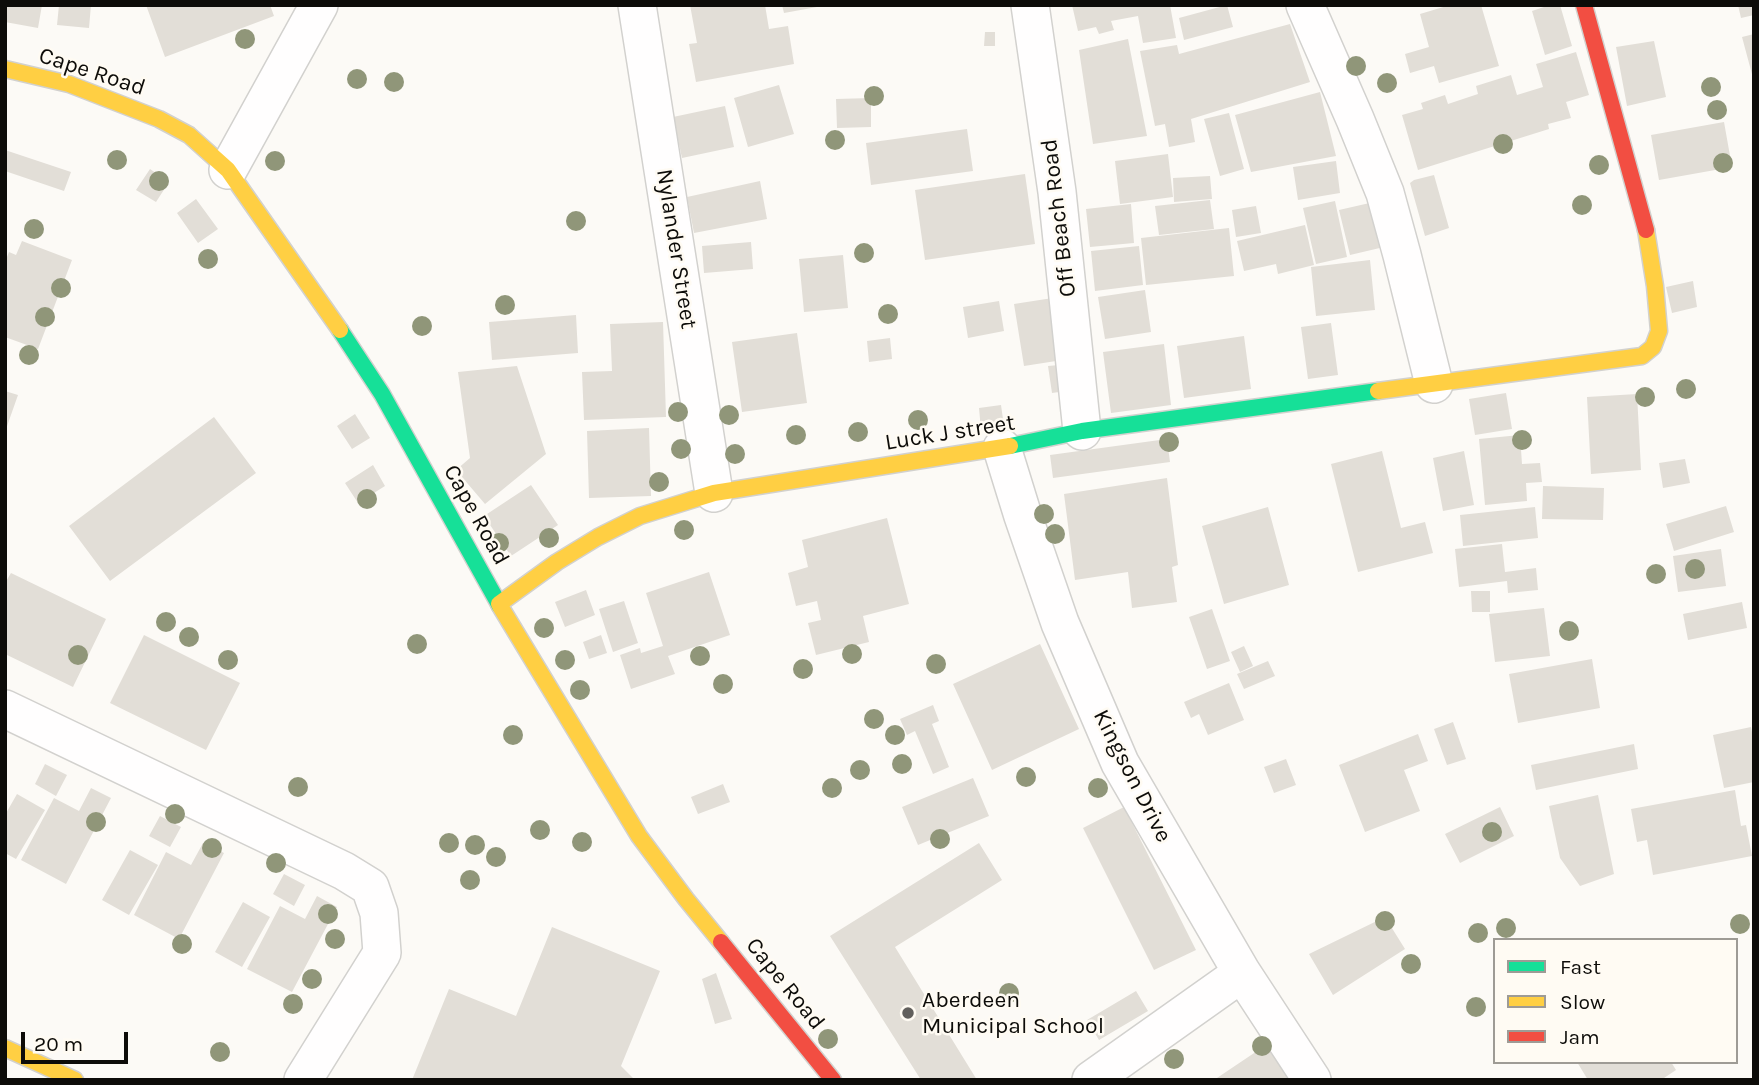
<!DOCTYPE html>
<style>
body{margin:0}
#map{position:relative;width:1759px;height:1085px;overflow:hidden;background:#fcfaf6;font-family:Karla,sans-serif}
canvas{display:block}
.frame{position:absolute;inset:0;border:7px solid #0d0c09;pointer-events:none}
.legend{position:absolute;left:1493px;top:938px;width:245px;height:126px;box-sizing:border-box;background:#fffbf3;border:2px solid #9e9b95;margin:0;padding:9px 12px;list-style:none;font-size:21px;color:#0d0c09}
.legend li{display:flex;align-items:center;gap:14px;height:35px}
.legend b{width:35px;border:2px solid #9e9b95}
.scale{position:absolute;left:21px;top:1032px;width:107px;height:32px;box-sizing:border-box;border:4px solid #0d0c09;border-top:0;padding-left:9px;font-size:21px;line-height:24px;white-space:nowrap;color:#0d0c09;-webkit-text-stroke:5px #fffbf3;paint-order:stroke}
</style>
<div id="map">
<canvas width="1759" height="1085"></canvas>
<div class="frame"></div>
<ul class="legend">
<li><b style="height:9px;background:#16e098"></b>Fast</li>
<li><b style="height:9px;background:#ffcf43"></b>Slow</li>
<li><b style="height:9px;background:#f24e42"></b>Jam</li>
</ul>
<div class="scale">20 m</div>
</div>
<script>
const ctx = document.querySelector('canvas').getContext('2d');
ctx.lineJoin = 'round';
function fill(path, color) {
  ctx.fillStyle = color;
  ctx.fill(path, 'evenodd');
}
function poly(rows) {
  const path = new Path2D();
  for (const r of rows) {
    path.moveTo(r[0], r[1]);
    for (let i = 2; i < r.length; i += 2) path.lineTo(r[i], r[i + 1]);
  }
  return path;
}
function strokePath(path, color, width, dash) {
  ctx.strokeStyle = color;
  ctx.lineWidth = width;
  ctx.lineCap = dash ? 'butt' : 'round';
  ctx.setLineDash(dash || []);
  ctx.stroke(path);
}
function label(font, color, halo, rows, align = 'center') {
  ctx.font = font + ' Karla,sans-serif';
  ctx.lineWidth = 5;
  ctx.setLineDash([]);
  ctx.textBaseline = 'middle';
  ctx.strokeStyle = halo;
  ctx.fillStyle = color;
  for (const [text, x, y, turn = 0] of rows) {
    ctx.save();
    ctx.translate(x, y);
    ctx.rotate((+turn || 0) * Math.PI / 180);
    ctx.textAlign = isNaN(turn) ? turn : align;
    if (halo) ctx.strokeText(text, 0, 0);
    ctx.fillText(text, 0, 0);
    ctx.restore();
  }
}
const building = poly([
 [5,5,42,5,38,28,5,22],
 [59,5,91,5,89,28,57,25],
 [146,5,270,5,274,16,165,57],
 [690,5,765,5,769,29,788,26,794,64,696,82,689,44,697,43],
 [782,5,817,5,817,7,784,13],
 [1072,5,1170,5,1176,38,1143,43,1138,16,1111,21,1114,30,1099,34,1096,27,1078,31],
 [1227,5,1233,27,1184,40,1179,18],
 [1450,5,1481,5,1499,66,1439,83,1434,66,1410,73,1405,54,1429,47,1420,14],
 [1550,5,1560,5,1572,46,1545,55,1532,11],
 [1738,5,1754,5,1754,15,1741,18],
 [1290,24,1310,82,1191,119,1195,142,1169,147,1165,124,1155,126,1140,51,1177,45,1179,54],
 [985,32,995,32,995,46,984,46],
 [1754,34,1754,78,1753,78,1742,37],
 [1128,39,1147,136,1093,144,1079,50],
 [1654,41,1666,97,1627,106,1616,47],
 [1576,52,1589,95,1566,102,1571,118,1548,124,1549,129,1418,170,1402,115,1423,109,1421,103,1445,95,1448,104,1478,94,1476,86,1511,75,1517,95,1543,87,1536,64],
 [779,85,794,134,748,147,734,98],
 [1320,92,1336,156,1251,172,1235,115],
 [871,98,871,127,837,128,836,99],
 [725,106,734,147,682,158,673,117],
 [1229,113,1244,169,1220,176,1204,119],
 [1724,122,1732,167,1659,180,1651,135],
 [967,129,973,171,871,185,866,143],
 [5,150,71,172,64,191,5,171],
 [1168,154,1173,197,1120,204,1115,161],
 [1336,161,1340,193,1298,200,1293,167],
 [150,169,169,182,156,202,136,190],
 [1025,174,1035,244,925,260,915,190],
 [1434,175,1449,228,1425,236,1410,183,1414,180],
 [1210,176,1212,199,1174,202,1173,178],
 [760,181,767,219,694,233,687,197],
 [196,199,218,229,198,243,177,213],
 [1210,200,1214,229,1159,235,1155,206],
 [1335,201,1347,257,1316,264,1303,208],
 [1374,202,1384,247,1350,255,1339,210],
 [1131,204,1134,243,1090,247,1086,209],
 [1256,206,1261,233,1236,237,1232,210],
 [1305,225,1314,265,1278,274,1276,264,1244,271,1237,241],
 [1229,228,1234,276,1146,285,1141,238],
 [22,241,72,260,38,349,5,337,5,262,9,252,16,255],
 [751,242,753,269,704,273,702,246],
 [1139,246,1143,285,1095,291,1091,251],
 [843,255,848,308,804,312,799,259],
 [1370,260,1375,310,1316,316,1311,267],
 [1693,281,1697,307,1672,313,1666,287],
 [1145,290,1151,332,1105,339,1098,297],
 [1059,297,1069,359,1024,366,1014,304],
 [999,301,1004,331,968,338,963,307],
 [576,315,578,353,492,360,489,322],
 [663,322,666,417,584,420,582,372,612,371,610,324],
 [1331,323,1338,375,1308,379,1301,327],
 [797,333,807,403,742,412,732,342],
 [1244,336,1251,389,1184,398,1177,346],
 [890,338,892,359,869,362,867,341],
 [1164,344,1171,405,1111,413,1103,352],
 [1070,364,1073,390,1052,393,1048,366],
 [517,366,546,454,485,504,456,470,470,458,458,372],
 [5,391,18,395,6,429,5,429],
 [1506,393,1512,429,1475,435,1469,399],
 [1637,394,1641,470,1591,474,1587,397],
 [1001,405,1004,426,981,430,979,408],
 [355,414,370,438,352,449,337,426],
 [214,417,256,473,110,581,69,526],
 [649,428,651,496,589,498,587,431],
 [1520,435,1522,464,1540,463,1542,482,1526,483,1527,501,1485,505,1479,439],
 [1167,439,1170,462,1053,478,1050,455],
 [1382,451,1401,528,1425,522,1433,553,1358,572,1331,464],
 [1464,451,1474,505,1443,511,1433,458],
 [1685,459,1690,483,1663,488,1659,463],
 [373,465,385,486,358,503,345,483],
 [1167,478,1178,565,1172,567,1177,602,1132,608,1128,572,1075,580,1064,494],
 [531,485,558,525,511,556,484,516],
 [1543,486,1604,488,1603,520,1542,519],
 [1726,506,1734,532,1674,551,1666,524],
 [1268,507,1289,585,1224,604,1202,526],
 [1535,507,1538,538,1463,546,1460,515],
 [887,518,909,604,863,616,869,642,816,655,808,623,821,620,817,601,796,606,788,573,808,567,802,540],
 [1502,544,1505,572,1536,568,1538,590,1508,593,1507,581,1459,587,1455,549],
 [1721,549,1726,586,1678,592,1673,556],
 [709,572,730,635,668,656,675,674,631,689,620,655,640,648,641,653,663,646,646,593],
 [11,573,106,619,73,687,5,654,5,583],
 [586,590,595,615,565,627,555,602],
 [1471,591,1490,591,1490,612,1472,612],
 [624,601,638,643,613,652,599,609],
 [1742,602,1747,628,1688,640,1683,614],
 [1544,608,1550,656,1495,662,1489,614],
 [1212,609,1230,661,1207,669,1189,617],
 [144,635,240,683,206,750,110,703],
 [601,635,607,653,589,659,583,642],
 [1040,644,1079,729,992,770,953,684],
 [1244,646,1253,666,1240,672,1231,652],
 [1592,659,1600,708,1518,723,1509,674],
 [1268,661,1275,676,1244,689,1237,674],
 [1229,683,1244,720,1208,735,1199,714,1191,718,1184,702],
 [933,705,939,721,932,724,949,767,933,774,915,731,907,735,900,719],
 [1453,722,1466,759,1447,765,1434,729],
 [1751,727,1754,742,1754,782,1724,788,1713,735],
 [1418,734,1428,761,1404,770,1420,811,1365,832,1339,765],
 [1634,744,1638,769,1536,790,1531,765],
 [1286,759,1296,785,1274,793,1264,767],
 [45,764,67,775,56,796,35,784],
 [973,778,989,816,918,845,902,807],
 [723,784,730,802,698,814,691,797],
 [91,788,111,798,66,884,21,860,54,798,79,811],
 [1735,790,1741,826,1746,825,1752,856,1653,875,1647,840,1637,842,1631,809],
 [17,794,45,810,16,859,5,853,5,815],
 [1598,795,1614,874,1580,886,1560,858,1549,806],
 [1124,807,1196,950,1154,970,1083,828],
 [1500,807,1514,836,1460,863,1445,834],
 [160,816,181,827,170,847,149,836],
 [203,843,224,853,179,939,134,915,166,852,191,865],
 [979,843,1002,880,895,947,977,1080,921,1080,830,936],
 [130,850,158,865,129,915,102,900],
 [284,874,305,885,294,906,273,894],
 [317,896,337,907,292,992,247,969,280,906,305,919],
 [243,902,270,917,242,967,215,952],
 [1385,917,1405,949,1333,995,1309,954],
 [552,927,660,971,621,1066,635,1080,412,1080,449,989,516,1016],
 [716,973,732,1019,715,1024,702,979],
 [1136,991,1148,1011,1099,1040,1087,1020],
 [1266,1045,1289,1080,1214,1080],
 [1577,1062,1671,1062,1676,1070,1661,1080,1588,1080]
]);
const street = poly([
 [637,5,714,493],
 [1030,5,1057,192,1082,431],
 [1305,5,1355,119,1385,193,1402,255,1434,384],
 [228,170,319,5],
 [1002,448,1023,516,1060,623,1120,763,1242,973,1312,1080],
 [5,709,344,871,370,887,379,913,382,953,303,1080],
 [1091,1080,1242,973]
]);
const fast = poly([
 [340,330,382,394,500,606],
 [1010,446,1082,431,1378,391]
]);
const slow = poly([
 [5,69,69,84,159,119,189,135,228,170,340,330],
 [1378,391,1642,356,1653,347,1659,331,1655,286,1646,230],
 [499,604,557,562,598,537,640,516,714,493,1010,446],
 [500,606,639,836,686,899,721,942],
 [5,1048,75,1080]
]);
const jam = poly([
 [1584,5,1646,230],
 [721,942,833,1080]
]);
const trees = [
 [245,39],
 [1356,66],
 [357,79],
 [394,82],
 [1387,83],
 [1711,87],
 [874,96],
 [1717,110],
 [835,140],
 [1503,144],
 [117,160],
 [275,161],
 [1723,163],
 [1599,165],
 [159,181],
 [1582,205],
 [576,221],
 [34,229],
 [864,253],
 [208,259],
 [61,288],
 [505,305],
 [888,314],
 [45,317],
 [422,326],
 [29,355],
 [1686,389],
 [1645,397],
 [678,412],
 [729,415],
 [918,420],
 [858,432],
 [796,435],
 [1522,440],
 [1169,442],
 [681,449],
 [735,454],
 [659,482],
 [367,499],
 [1044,514],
 [684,530],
 [1055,534],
 [549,538],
 [499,543],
 [1695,569],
 [1656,574],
 [166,622],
 [544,628],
 [1569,631],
 [189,637],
 [417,644],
 [852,654],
 [78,655],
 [700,656],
 [228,660],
 [565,660],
 [936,664],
 [803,669],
 [723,684],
 [580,690],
 [874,719],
 [513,735],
 [895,735],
 [902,764],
 [860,770],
 [1026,777],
 [298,787],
 [832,788],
 [1098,788],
 [175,814],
 [96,822],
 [540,830],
 [1492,832],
 [940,839],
 [582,842],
 [449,843],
 [475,845],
 [212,848],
 [496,857],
 [276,863],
 [470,880],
 [328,914],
 [1385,921],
 [1740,924],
 [1506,928],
 [1478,933],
 [335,939],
 [182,944],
 [1411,964],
 [312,979],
 [1009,993],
 [293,1004],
 [1476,1007],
 [828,1039],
 [1262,1046],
 [220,1052],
 [1174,1059]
];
const markers = [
 [908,1013,7,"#615f5c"]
];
const streetNames = [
 ["Cape Road",92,72,18],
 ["Off Beach Road",1059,218,-97],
 ["Nylander Street",676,249,81],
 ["Luck J street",950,433,-9],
 ["Cape Road",476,515,61],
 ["Kingson Drive",1132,776,63],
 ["Cape Road",785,984,51]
];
const poiNames = [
 ["Aberdeen",922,1000],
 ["Municipal School",922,1026]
];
fill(building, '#e2ded7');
strokePath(street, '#d2d1ce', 40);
strokePath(fast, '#d2d1ce', 19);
strokePath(slow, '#d2d1ce', 19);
strokePath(jam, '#d2d1ce', 19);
strokePath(street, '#fffefe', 37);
strokePath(fast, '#16e098', 16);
strokePath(slow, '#ffcf43', 16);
strokePath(jam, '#f24e42', 16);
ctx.fillStyle = '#909679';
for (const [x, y] of trees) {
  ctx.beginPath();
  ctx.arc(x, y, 10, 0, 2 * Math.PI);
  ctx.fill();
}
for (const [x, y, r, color] of markers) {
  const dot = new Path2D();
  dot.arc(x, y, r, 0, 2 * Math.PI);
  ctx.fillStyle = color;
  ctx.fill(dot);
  strokePath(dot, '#fffbf3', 2.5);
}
label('23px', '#0d0c09', '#fffbf3', streetNames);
label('23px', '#0d0c09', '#fffbf3', poiNames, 'left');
</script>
